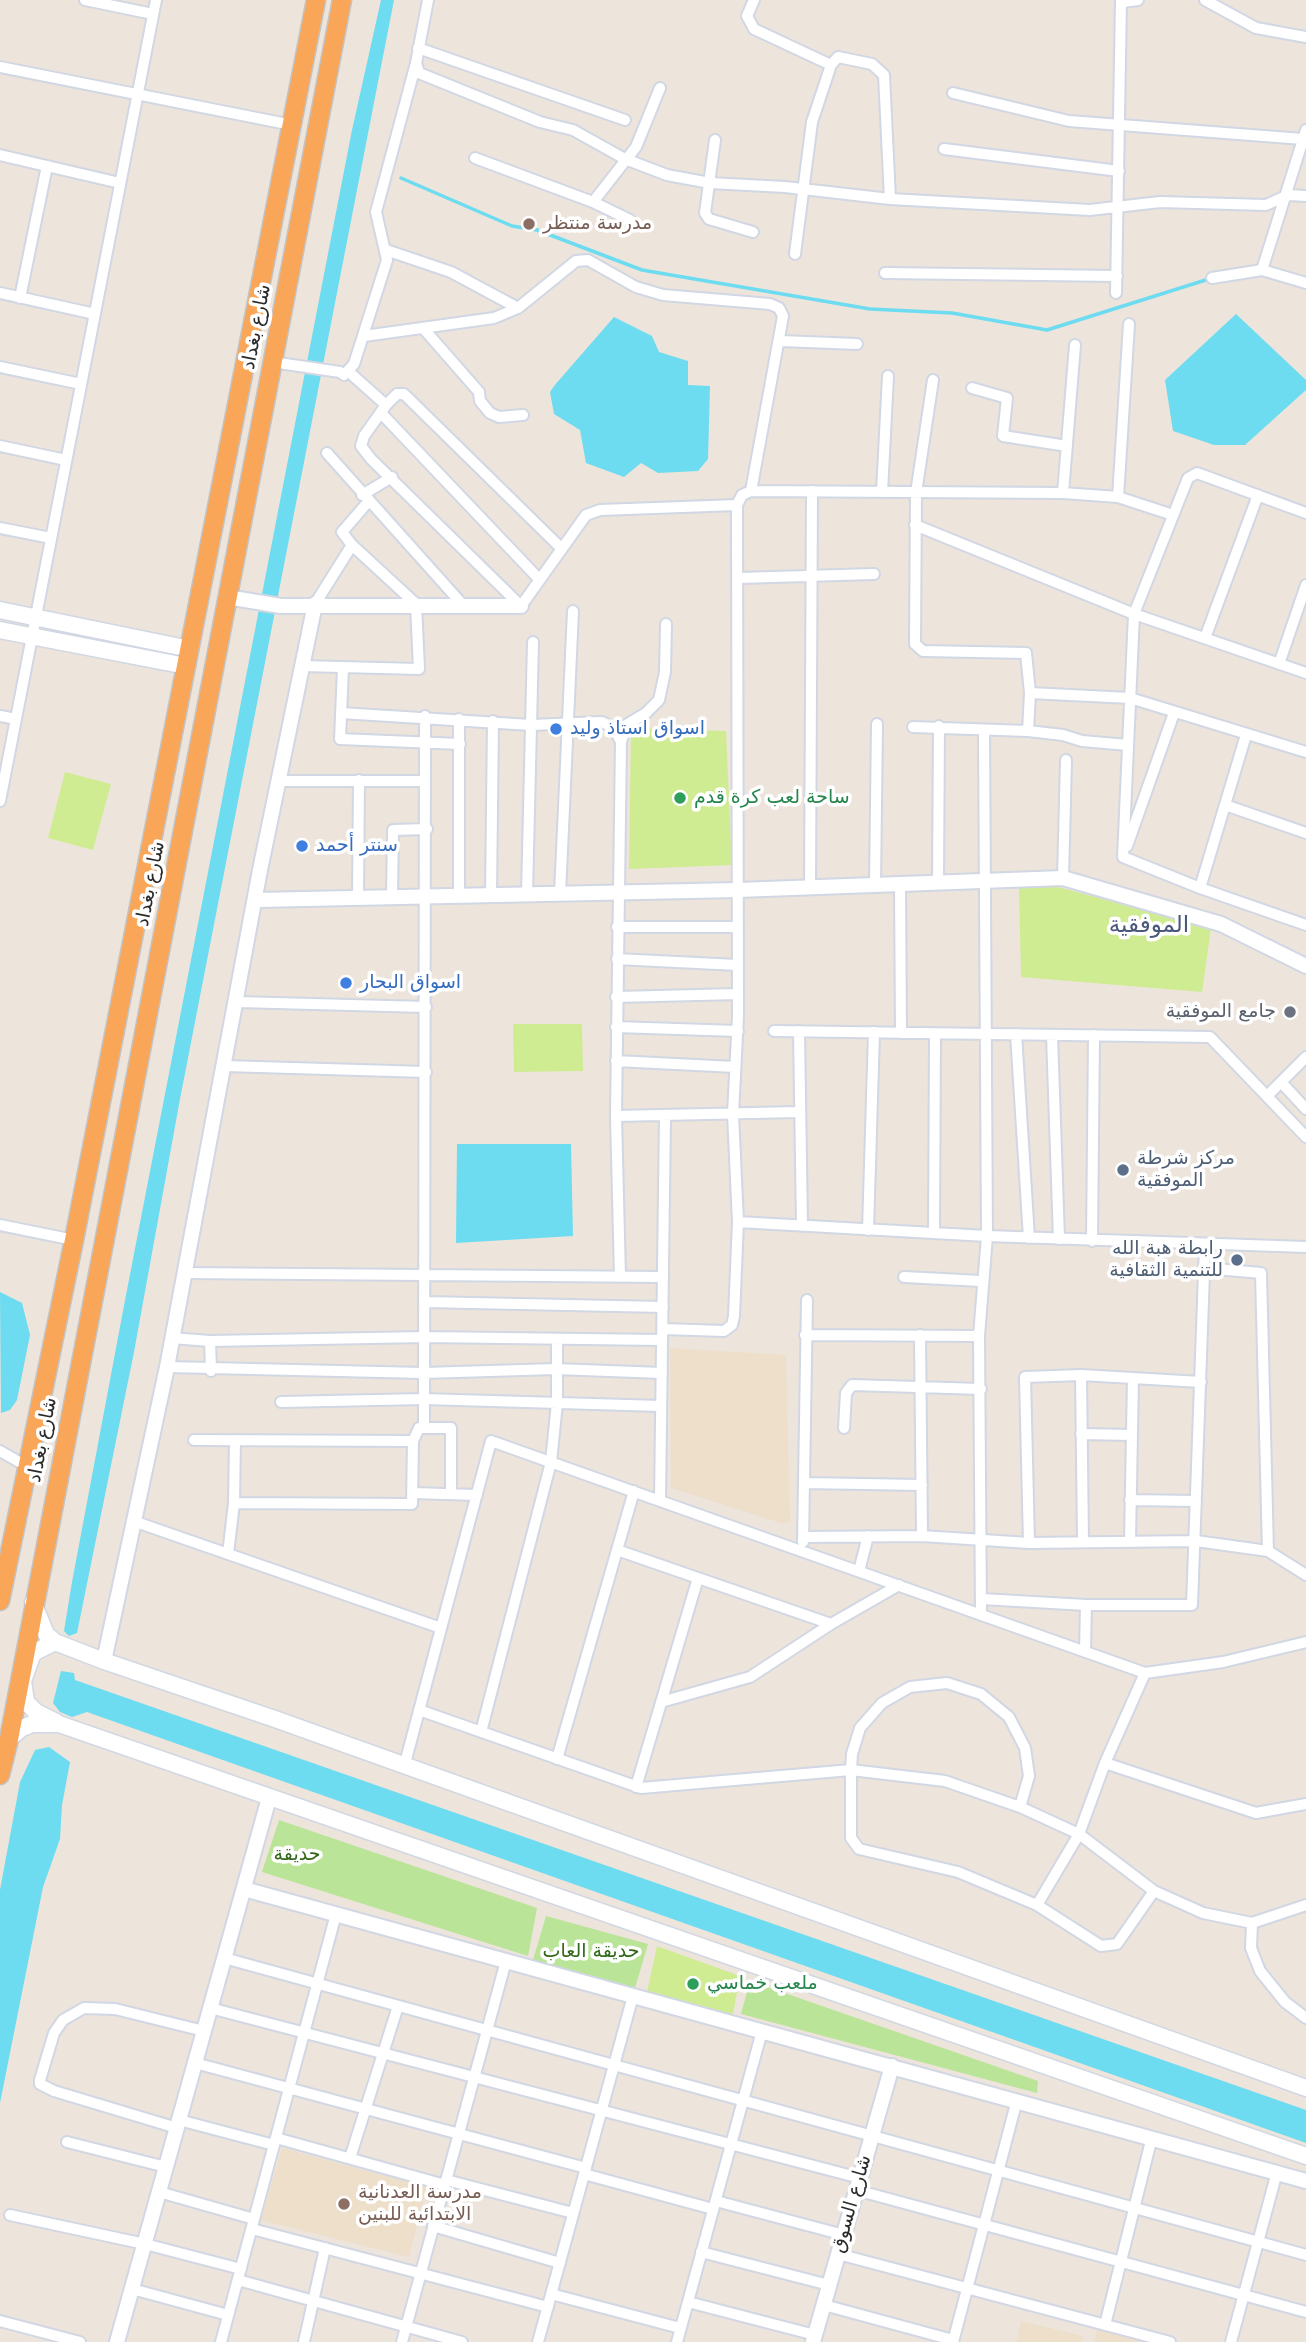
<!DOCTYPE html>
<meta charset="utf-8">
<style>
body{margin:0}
canvas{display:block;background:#ede4dc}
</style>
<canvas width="1306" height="2342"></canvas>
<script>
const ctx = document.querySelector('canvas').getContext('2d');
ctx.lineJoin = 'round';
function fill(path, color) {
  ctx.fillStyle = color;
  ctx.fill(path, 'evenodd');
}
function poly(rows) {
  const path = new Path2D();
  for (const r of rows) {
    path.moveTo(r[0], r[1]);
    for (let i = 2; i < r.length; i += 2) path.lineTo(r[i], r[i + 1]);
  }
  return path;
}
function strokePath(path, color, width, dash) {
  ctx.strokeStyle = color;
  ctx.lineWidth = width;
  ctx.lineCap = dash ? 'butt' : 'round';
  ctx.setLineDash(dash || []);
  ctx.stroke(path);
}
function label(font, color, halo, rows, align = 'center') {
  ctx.font = font + ' "DejaVu Sans","Noto Sans Arabic",sans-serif';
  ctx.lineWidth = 7;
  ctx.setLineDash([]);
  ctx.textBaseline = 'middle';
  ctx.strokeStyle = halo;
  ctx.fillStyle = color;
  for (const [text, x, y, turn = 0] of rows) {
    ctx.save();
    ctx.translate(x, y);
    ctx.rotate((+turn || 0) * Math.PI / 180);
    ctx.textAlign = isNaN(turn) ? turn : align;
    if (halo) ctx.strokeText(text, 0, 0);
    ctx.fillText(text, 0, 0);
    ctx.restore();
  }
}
const education = poly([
 [670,1348,786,1355,790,1521,784,1524,671,1488],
 [282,2148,427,2187,409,2257,261,2220],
 [1021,2321,1083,2336,1082,2342,1016,2342],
 [1098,2328,1149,2342,1094,2342]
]);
const green = poly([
 [279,1820,537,1908,528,1956,262,1872],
 [546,1916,648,1944,635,1988,533,1960],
 [750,1981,1038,2081,1037,2093,741,2014]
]);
const pitch = poly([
 [631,728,726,731,732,865,629,869],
 [65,772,111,784,93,850,48,838],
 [1019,886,1058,887,1211,928,1202,992,1021,977],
 [513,1024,582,1024,583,1071,514,1072],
 [657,1946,740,1976,733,2014,647,1992]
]);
const water = poly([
 [381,0,394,0,180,1099,134,1352,77,1633,69,1636,64,1631,72,1582,126,1295,352,130],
 [1236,314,1306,380,1306,390,1245,445,1214,445,1173,431,1165,380],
 [614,317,652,336,659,352,688,361,688,385,710,386,708,459,698,471,658,473,641,463,624,477,586,463,580,430,554,414,550,392,554,386],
 [457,1144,571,1144,573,1236,456,1243],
 [0,1292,22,1303,30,1335,17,1400,10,1410,1,1413],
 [61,1671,74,1673,75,1680,1306,2110,1306,2143,87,1712,72,1717,60,1712,53,1703],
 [49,1747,70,1762,62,1805,60,1839,43,1887,0,2103,0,1890,20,1782,35,1750]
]);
const stream = poly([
 [401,178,512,226,537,230,642,270,870,309,952,313,1047,330,1212,278]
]);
const minor = poly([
 [85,0,153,14],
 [428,0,416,63,419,73,540,122,573,130,625,159,667,175,710,183,785,187,890,199,1090,210,1160,202,1266,205,1288,195,1306,196],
 [754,0,747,16,754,29,831,65],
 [1205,0,1256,28,1306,37],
 [1123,2,1138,0],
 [418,48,625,120],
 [0,67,292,125],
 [953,93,1069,121,1303,139],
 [715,140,705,213,709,219,753,232],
 [944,149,1119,171],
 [0,155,120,183],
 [475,158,593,202,636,147,660,88],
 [593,202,630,220],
 [386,250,451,272,518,308],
 [795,254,812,122,831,65,838,57,872,64,884,75,890,199],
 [1262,270,1306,130],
 [885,273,1117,276],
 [1212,278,1262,270,1306,283],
 [0,293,95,314],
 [1116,293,1121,0],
 [20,298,47,166],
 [423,328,479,392,480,401,490,413,499,417,523,415],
 [364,336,494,318,518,308,576,261,588,260,636,287,663,295,770,304,779,308,783,316,751,491],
 [781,341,857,344],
 [272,362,340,372,344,375,354,364,387,260,376,212,416,63],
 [0,367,81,384],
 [349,372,386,405],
 [933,380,916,493,915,644,923,651,1026,653,1030,693,1028,731],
 [972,388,1007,398,1003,436,1067,446],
 [381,413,539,579],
 [0,446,66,460],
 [327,453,462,604],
 [882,492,888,376],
 [1063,493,1075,345],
 [362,495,392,477],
 [1118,497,1129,324],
 [915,525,1134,614,1306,673],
 [0,528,51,538],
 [561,548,404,394,397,394,386,405,364,436,361,446,371,459,521,606,586,515,600,510,737,505],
 [739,578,874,574],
 [315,604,352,545],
 [1205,638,1258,495],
 [1279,664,1306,585],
 [302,666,419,669,416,604,352,545,342,532,368,502],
 [343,668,340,739,460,744],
 [1030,693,1130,698,1306,752],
 [341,713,531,725,602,722,614,728,621,742],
 [0,716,16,719],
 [459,719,459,896],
 [913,727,1028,731,1063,735,1082,741,1128,745],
 [279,781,425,781],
 [0,801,156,0],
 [1225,805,1306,833],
 [1127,846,1174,713],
 [1123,857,1134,614,1188,478,1197,473,1306,513],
 [1123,857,1200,888,1306,925],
 [1063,878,1066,760],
 [938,883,939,726],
 [875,885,877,724],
 [900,885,901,1033],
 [810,887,812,491],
 [1200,888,1246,735],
 [527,894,533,642],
 [560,894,573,611],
 [491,895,493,721],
 [392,896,393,830,427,829],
 [358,898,359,780],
 [617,927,737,927],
 [617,959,737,965],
 [616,997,738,994],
 [237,1002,426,1007],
 [616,1027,738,1031],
 [774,1031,1210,1037,1306,1137],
 [799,1031,802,1226],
 [1016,1034,1029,1238],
 [1052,1035,1059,1239],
 [616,1061,735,1067],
 [225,1066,426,1072],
 [1281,1082,1306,1109],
 [1267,1096,1306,1057],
 [616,1116,798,1112],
 [738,1222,987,1236,1306,1247],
 [0,1225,74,1240],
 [868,1230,874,1032],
 [934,1233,935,1033],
 [1092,1241,1094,1035],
 [1205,1268,1261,1273,1268,1551],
 [183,1273,663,1277],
 [620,1277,616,1116,621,742,626,725,646,713,659,700,665,672,666,624],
 [904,1277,981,1281],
 [424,1302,663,1307],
 [663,1329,724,1331,732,1325,734,1316,738,1222,733,1114,738,1016,737,505,742,495,751,491,1063,493,1118,497,1173,515],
 [805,1335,979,1336],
 [920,1335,922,1536],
 [171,1338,210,1341,424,1337,662,1340],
 [210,1341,211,1371],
 [167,1367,423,1373,556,1369,662,1373],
 [1081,1375,1083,1541],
 [281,1402,423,1399,661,1406],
 [424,1428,425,716],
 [844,1428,846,1393,852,1385,981,1389],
 [1081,1434,1132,1435],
 [194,1440,413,1441],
 [0,1451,28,1467],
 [804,1483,922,1485],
 [413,1493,477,1495],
 [660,1500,665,1115],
 [1130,1500,1196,1501],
 [234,1503,412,1504,413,1441,419,1428,451,1428,451,1494],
 [136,1522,441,1628],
 [803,1537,922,1536,1029,1543,1196,1541,1268,1551,1306,1575],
 [1130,1541,1133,1378],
 [803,1542,807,1300],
 [1029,1543,1025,1377,1081,1375,1201,1382],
 [617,1550,831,1624],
 [228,1554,234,1503,235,1440],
 [859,1571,868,1536],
 [982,1599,1086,1605,1192,1605,1205,1245],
 [981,1614,979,1336,987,1236,984,731],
 [1085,1651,1086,1605],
 [661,1702,750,1677,831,1624,899,1585],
 [419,1710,641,1788,851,1770,945,1781,1020,1807,1079,1834,1154,1891,1203,1913,1252,1923,1306,1905],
 [481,1732,551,1462,557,1403,557,1339],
 [557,1759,634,1491],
 [1105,1763,1256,1813,1306,1804],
 [404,1767,491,1441,1145,1673,1223,1662,1306,1642],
 [636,1787,698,1578],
 [1020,1807,1029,1776,1025,1748,1009,1717,981,1694,947,1683,910,1687,882,1703,860,1728,852,1754,851,1770,851,1838,859,1849,958,1872,1037,1905,1101,1946,1117,1944,1154,1891],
 [1037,1905,1079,1834,1105,1763,1145,1673],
 [1252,1923,1251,1948,1260,1971,1285,2002,1306,2018],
 [224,1958,1306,2255],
 [210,2008,860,2178],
 [195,2063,586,2168],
 [179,2120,274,2145],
 [177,2128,54,2091,40,2084,40,2080,54,2033,63,2020,84,2008,115,2009,204,2031],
 [276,2138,445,2185],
 [67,2142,166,2167],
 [350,2158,398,2006],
 [584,2174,713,2209],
 [446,2180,573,2213],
 [856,2190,1306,2312],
 [159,2192,254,2219],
 [716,2201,844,2235],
 [10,2215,145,2244,241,2269],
 [433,2226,560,2263],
 [252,2229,548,2307],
 [701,2252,829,2285],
 [838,2254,1170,2342],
 [238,2280,462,2342],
 [132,2289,228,2315],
 [551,2294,680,2328],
 [688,2302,815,2335],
 [824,2305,953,2340],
 [0,2321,80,2342],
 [1105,2325,1152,2137],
 [221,2342,336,1914],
 [304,2342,325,2248],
 [402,2342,506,1961],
 [538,2342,633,1996],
 [677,2342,762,2031],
 [953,2342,1017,2100],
 [1231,2342,1277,2172]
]);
const tertiary = poly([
 [227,597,281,606,521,606],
 [256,900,738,890,1063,878,1221,924,1306,966],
 [104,1661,167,1367,260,870,315,604],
 [244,1889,1306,2181],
 [117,2342,269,1798],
 [813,2342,892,2066]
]);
const secondary = poly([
 [0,610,190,649],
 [0,630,186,666],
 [33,1602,46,1634,55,1642,104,1661,275,1719,1306,2088],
 [55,1642,33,1653,23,1681,26,1702,36,1712,56,1722],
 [9,1739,22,1728,32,1724,59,1724,1306,2156]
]);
const trunk = poly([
 [0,1601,74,1240,316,0],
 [0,1775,9,1739,342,0]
]);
const markers = [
 [529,224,7,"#8d6e63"],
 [556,729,7,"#3f7fe0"],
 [680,798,7,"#2e9e5b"],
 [302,846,7,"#3f7fe0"],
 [346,983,7,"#3f7fe0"],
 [1290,1012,7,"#6b7280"],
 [1123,1170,7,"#5c6f8a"],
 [1237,1260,7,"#5c6f8a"],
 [693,1984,7,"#2e9e5b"],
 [344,2204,7,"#8d6e63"]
];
const educationNames = [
 ["مدرسة منتظر",543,224],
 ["مدرسة العدنانية",358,2193],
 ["الابتدائية للبنين",358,2215]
];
const streetNames = [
 ["شارع بغداد",257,327,-79],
 ["شارع بغداد",151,884,-79],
 ["شارع بغداد",43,1440,-79],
 ["شارع السوق",852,2204,-74]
];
const shopNames = [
 ["اسواق استاذ وليد",570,729],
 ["سنتر أحمد",316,846],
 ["اسواق البحار",360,983]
];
const leisureNames = [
 ["ساحة لعب كرة قدم",694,798],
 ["ملعب خماسي",707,1984]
];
const worshipNames = [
 ["جامع الموفقية",1276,1012]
];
const serviceNames = [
 ["مركز شرطة",1137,1159],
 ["الموفقية",1137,1181],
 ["رابطة هبة الله",1223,1249,"right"],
 ["للتنمية الثقافية",1223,1271,"right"]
];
const parkNames = [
 ["حديقة",297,1855],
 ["حديقة العاب",591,1952]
];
const quarterNames = [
 ["الموفقية",1149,926]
];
fill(education, '#eedfcb');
fill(green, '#bae498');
fill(pitch, '#d0ec93');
fill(water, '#6ddcf0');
strokePath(stream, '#6ddcf0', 3.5);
strokePath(minor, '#d1d7e3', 14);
strokePath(tertiary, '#d1d7e3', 18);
strokePath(secondary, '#d1d7e3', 19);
strokePath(trunk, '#c3c3c3', 21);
strokePath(minor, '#fff', 10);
strokePath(tertiary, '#fff', 14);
strokePath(secondary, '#fff', 16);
strokePath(trunk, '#f9a658', 18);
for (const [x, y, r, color] of markers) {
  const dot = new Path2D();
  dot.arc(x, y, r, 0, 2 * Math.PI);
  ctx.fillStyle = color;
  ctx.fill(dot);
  strokePath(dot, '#fff', 2.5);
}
label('19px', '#785e54', '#fff', educationNames, 'left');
label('19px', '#2a2a2a', '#fff', streetNames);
label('19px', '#366cbe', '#fff', shopNames, 'left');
label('19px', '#27864d', '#fff', leisureNames, 'left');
label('19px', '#5b616d', '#fff', worshipNames, 'right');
label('19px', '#4e5e75', '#fff', serviceNames, 'left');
label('19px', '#326919', '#fff', parkNames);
label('23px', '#4a587c', '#fff', quarterNames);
</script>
